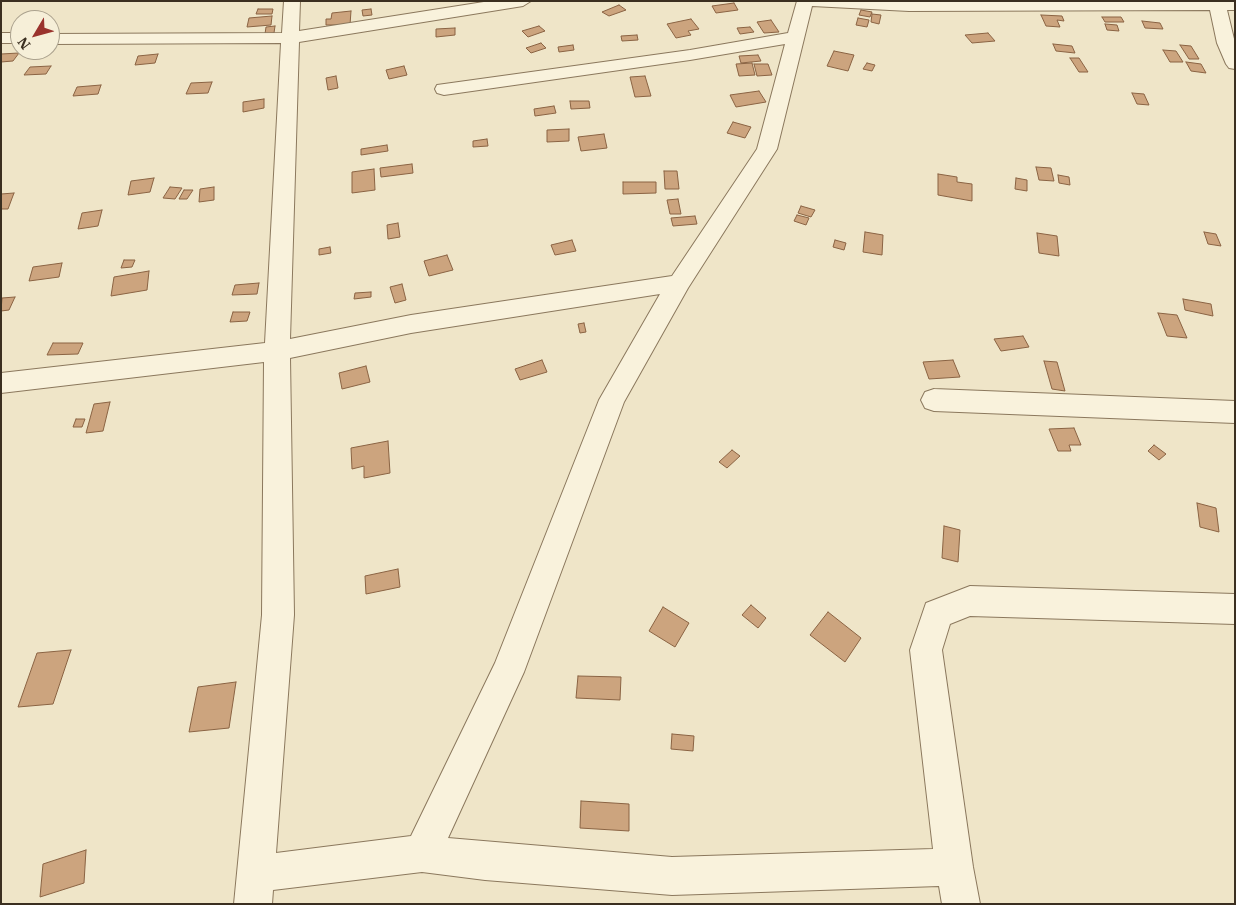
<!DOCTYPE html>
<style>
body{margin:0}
#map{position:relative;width:1236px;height:905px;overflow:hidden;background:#efe5c8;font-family:"IBM Plex Serif",serif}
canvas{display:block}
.frame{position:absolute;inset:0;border:2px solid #3b2f20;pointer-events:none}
.north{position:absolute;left:10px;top:10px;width:50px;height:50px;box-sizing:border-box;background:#f6efd8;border:1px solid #aba28e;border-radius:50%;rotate:233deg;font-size:14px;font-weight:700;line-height:20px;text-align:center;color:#3b2f20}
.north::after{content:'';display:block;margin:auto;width:18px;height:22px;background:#9a332d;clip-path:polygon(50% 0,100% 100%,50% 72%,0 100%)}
</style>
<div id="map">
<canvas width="1236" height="905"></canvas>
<div class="frame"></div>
<div class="north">N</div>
</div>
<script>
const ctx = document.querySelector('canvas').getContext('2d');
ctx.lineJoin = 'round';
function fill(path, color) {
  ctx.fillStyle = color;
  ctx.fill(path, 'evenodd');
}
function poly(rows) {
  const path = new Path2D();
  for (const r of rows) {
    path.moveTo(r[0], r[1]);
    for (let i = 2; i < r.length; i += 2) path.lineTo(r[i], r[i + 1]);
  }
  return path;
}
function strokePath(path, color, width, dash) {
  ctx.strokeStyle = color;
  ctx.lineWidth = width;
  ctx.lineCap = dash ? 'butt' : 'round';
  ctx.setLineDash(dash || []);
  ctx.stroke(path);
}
const building = poly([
 [734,3,738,10,716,13,712,6,734,3],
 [619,5,626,10,609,16,602,12,619,5],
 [258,9,273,9,272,14,256,14,258,9],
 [371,9,372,15,363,16,362,10,371,9],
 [861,10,872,12,870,17,859,15,861,10],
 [351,11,350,25,326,25,326,19,331,19,332,13,351,11],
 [872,14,881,15,879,24,871,22,872,14],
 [1041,15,1062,16,1064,21,1057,20,1060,27,1046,26,1041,15],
 [272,16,271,25,247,27,249,18,272,16],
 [1102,17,1121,17,1124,22,1105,22,1102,17],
 [858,18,869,20,867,27,856,25,858,18],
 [691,19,699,29,688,31,691,35,676,38,667,24,691,19],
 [771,20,779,32,764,33,757,22,771,20],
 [1142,21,1160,23,1163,29,1145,28,1142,21],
 [1105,24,1117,25,1119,31,1107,30,1105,24],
 [275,26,274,33,265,34,266,27,275,26],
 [539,26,545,31,528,37,522,31,539,26],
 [750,27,754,32,740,34,737,28,750,27],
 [455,28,455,35,436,37,436,29,455,28],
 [988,33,995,41,972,43,965,35,988,33],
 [637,35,638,40,622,41,621,36,637,35],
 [541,43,546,48,531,53,526,48,541,43],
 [1053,44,1072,46,1075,53,1056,51,1053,44],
 [573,45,574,50,559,52,558,47,573,45],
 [1180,45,1191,46,1199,59,1189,59,1180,45],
 [1163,50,1176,51,1183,62,1170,62,1163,50],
 [834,51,854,55,848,71,827,66,834,51],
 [19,53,13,61,1,62,1,54,19,53],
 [158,54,155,63,135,65,138,56,158,54],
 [758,55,761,61,741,63,739,56,758,55],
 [1070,58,1079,58,1088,72,1079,72,1070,58],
 [1186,62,1201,64,1206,73,1191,71,1186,62],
 [752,63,755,75,739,76,736,64,752,63],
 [867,63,875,65,872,71,863,69,867,63],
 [754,64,768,64,772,75,757,76,754,64],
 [51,66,46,74,24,75,30,67,51,66],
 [404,66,407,75,389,79,386,70,404,66],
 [336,76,338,88,328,90,326,78,336,76],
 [645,76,651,96,635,97,630,77,645,76],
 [212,82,208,93,186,94,191,83,212,82],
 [101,85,98,94,73,96,77,87,101,85],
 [759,91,766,102,736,107,730,95,759,91],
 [1132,93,1144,94,1149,105,1137,104,1132,93],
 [264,99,264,108,243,112,243,102,264,99],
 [570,101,589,101,590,108,571,109,570,101],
 [554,106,556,113,535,116,534,109,554,106],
 [733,122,751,127,745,138,727,133,733,122],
 [569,129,569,141,547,142,547,130,569,129],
 [604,134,607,148,581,151,578,137,604,134],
 [487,139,488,146,473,147,473,141,487,139],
 [387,145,388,151,361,155,361,149,387,145],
 [412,164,413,173,381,177,380,168,412,164],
 [1036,167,1051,168,1054,181,1039,180,1036,167],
 [374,169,375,190,352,193,352,172,374,169],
 [664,171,677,171,679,189,665,189,664,171],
 [938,174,957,177,957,182,972,184,972,201,938,195,938,174],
 [1058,175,1069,177,1070,185,1059,183,1058,175],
 [154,178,150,192,128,195,131,181,154,178],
 [1016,178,1027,180,1027,191,1015,189,1016,178],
 [623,182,656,182,656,193,623,194,623,182],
 [170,187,182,188,175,199,163,198,170,187],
 [214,187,214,200,199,202,200,189,214,187],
 [184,190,193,190,187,199,179,199,184,190],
 [14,193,8,209,1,209,1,194,14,193],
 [678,199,681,214,670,214,667,200,678,199],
 [801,206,815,210,811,217,798,213,801,206],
 [102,210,98,226,78,229,82,213,102,210],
 [797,215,809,218,806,225,794,221,797,215],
 [695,216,697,224,673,226,671,218,695,216],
 [398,223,400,237,388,239,387,225,398,223],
 [865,232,883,235,882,255,863,252,865,232],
 [1204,232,1216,234,1221,246,1208,244,1204,232],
 [1037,233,1057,236,1059,256,1039,253,1037,233],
 [572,240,576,251,555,255,551,245,572,240],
 [835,240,846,243,844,250,833,247,835,240],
 [330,247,331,253,319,255,319,249,330,247],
 [447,255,453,270,429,276,424,261,447,255],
 [124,260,135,260,132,267,121,268,124,260],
 [62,263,59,277,29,281,33,267,62,263],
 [149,271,147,290,111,296,114,277,149,271],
 [259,283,257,294,232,295,235,285,259,283],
 [402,284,406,300,395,303,390,287,402,284],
 [371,292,371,297,354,299,355,293,371,292],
 [15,297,9,310,1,311,2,298,15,297],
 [1183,299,1211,304,1213,316,1185,310,1183,299],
 [233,312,250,312,247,321,230,322,233,312],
 [1158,313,1177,315,1187,338,1167,336,1158,313],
 [584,323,586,332,580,333,578,324,584,323],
 [1023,336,1029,347,1001,351,994,339,1023,336],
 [53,343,83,343,78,354,47,355,53,343],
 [542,360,547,372,520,380,515,369,542,360],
 [953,360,960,377,929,379,923,362,953,360],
 [1044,361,1057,362,1065,391,1052,389,1044,361],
 [366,366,370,382,342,389,339,373,366,366],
 [110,402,103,431,86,433,94,404,110,402],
 [76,419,85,419,82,427,73,427,76,419],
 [1074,428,1081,445,1069,445,1071,451,1058,451,1049,429,1074,428],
 [388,441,390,473,364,478,364,466,352,469,351,448,388,441],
 [1154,445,1166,454,1159,460,1148,451,1154,445],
 [732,450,740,456,727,468,719,462,732,450],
 [1197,503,1216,508,1219,532,1200,527,1197,503],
 [944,526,960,530,958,562,942,558,944,526],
 [398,569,400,587,366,594,365,576,398,569],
 [751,605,766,618,758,628,742,615,751,605],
 [663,607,689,623,675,647,649,631,663,607],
 [828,612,861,638,845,662,810,635,828,612],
 [71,650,53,704,18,707,37,653,71,650],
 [578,676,621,677,620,700,576,698,578,676],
 [236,682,229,728,189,732,198,687,236,682],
 [672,734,694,736,693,751,671,749,672,734],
 [581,801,629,804,629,831,580,828,581,801],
 [86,850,84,883,40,897,43,864,86,850]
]);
const minor = poly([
 [284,1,300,1,299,31,490,1,531,1,523,6,299,42,290,339,411,315,672,276,757,149,785,44,690,60,444,95,437,93,435,89,437,85,690,50,788,33,797,1,1235,1,1235,10,1227,10,1235,43,1235,69,1229,68,1226,64,1217,43,1210,10,909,11,812,6,777,149,688,288,624,402,524,672,448,838,672,857,933,849,910,650,926,603,970,586,1235,594,1235,624,970,616,950,624,942,650,973,867,980,904,942,904,939,886,672,895,485,880,422,872,273,890,272,904,234,904,262,615,264,362,1,393,1,373,265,343,281,43,50,44,50,34,282,33,284,1],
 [660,294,599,400,495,663,411,836,276,853,294,615,290,358,411,333,660,294],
 [1,33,20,33,20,43,1,43,1,33],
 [934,389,1235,401,1235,423,934,411,925,408,921,400,925,392,934,389]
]);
fill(building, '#cca47e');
strokePath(building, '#8a6343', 1);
strokePath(minor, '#8b785d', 2);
fill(minor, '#f9f2dc');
</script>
